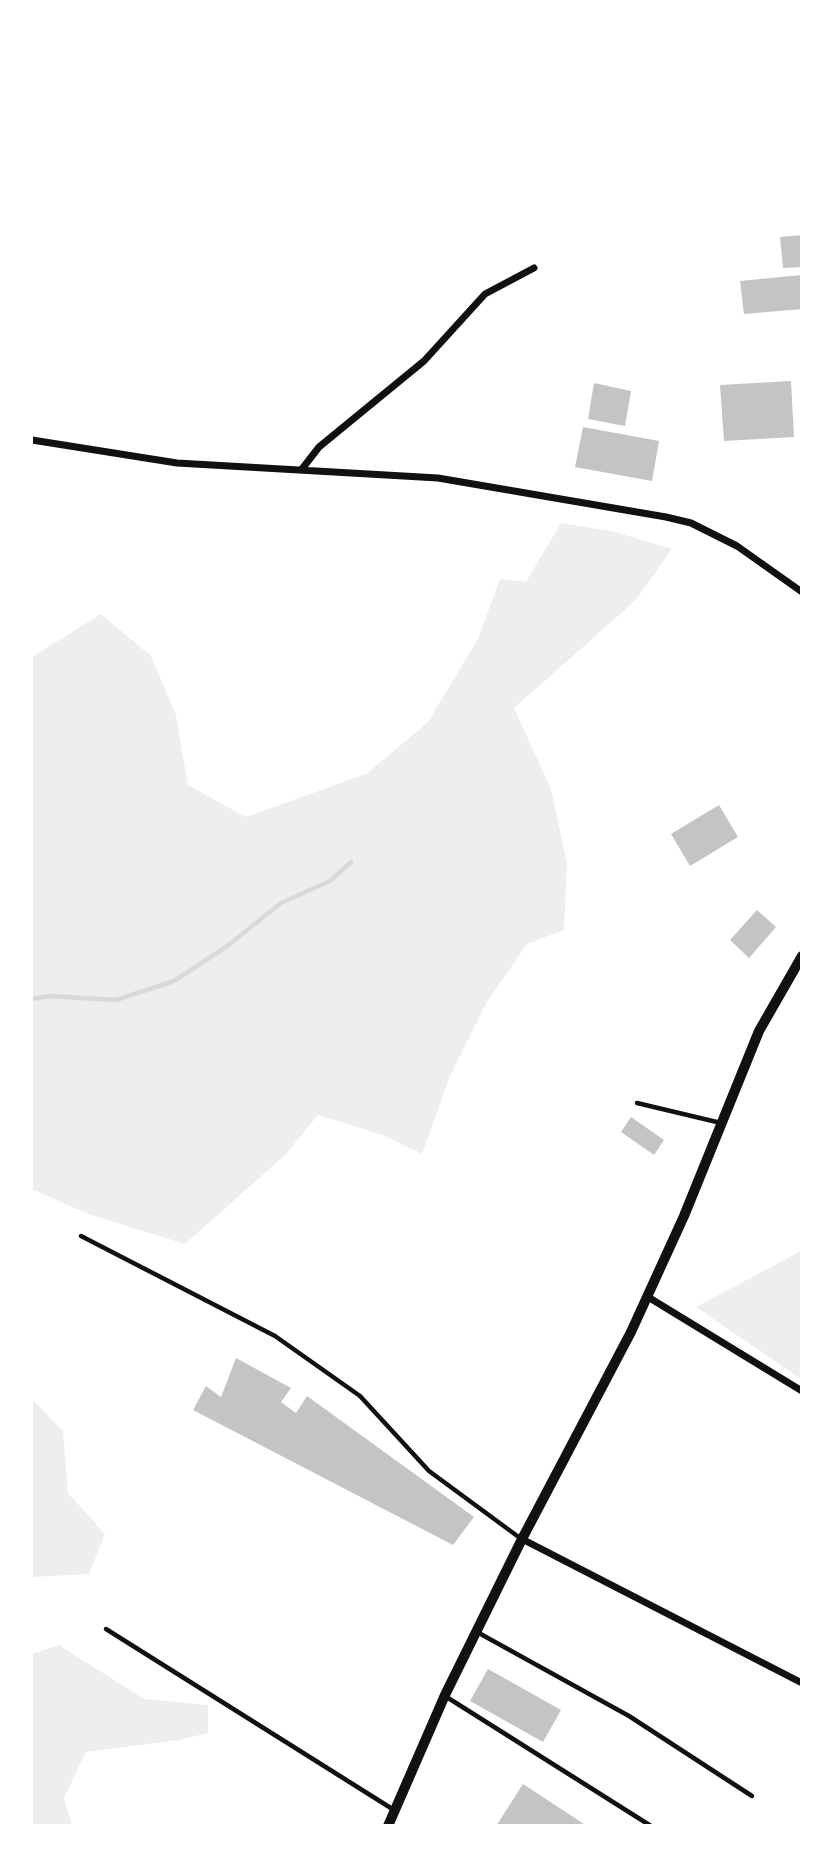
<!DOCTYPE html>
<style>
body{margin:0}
#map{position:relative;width:833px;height:1857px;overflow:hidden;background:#fff;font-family:Poppins,sans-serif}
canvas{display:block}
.frame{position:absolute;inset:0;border:33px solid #fff;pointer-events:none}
</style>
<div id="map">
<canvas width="833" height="1857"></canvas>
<div class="frame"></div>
</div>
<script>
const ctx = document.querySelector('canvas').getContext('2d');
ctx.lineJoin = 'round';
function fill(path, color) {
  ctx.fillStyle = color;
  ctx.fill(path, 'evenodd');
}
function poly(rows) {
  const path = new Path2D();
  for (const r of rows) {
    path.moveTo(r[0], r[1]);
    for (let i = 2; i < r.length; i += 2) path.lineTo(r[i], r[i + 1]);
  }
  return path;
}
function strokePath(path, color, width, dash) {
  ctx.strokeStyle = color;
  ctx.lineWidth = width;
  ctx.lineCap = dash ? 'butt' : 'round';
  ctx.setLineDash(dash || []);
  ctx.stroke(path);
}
const green = poly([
 [561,523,615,532,672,549,636,600,514,708,551,789,567,863,564,930,527,944,487,1002,450,1076,422,1154,383,1135,318,1115,284,1156,185,1244,88,1214,32,1189,32,657,101,614,151,656,176,715,188,785,246,817,366,774,428,722,478,639,500,579,526,582],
 [801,1251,801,1379,696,1307],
 [32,1399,63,1431,68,1493,105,1534,89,1574,32,1577],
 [59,1645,144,1699,208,1705,208,1733,179,1740,86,1752,64,1798,72,1825,32,1825,32,1654]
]);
const stream = poly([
 [32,999,49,996,116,1000,174,981,226,947,281,903,330,881,351,862]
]);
const building = poly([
 [802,235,802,267,783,268,780,237],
 [801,275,802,309,744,314,740,281],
 [791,381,794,437,724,441,720,385],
 [594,383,631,391,625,426,588,419],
 [583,427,659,441,652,481,575,467],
 [719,805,738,837,690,866,671,834],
 [757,910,776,927,749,958,730,940],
 [631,1117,664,1140,654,1155,621,1132],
 [236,1358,291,1388,281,1402,296,1413,307,1396,474,1517,453,1545,193,1410,206,1386,221,1397],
 [488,1669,561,1710,543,1742,470,1701],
 [523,1784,587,1826,496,1826]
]);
const service = poly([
 [637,1103,721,1123],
 [81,1236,275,1336,360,1396,429,1471,520,1538],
 [106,1629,394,1810],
 [477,1632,629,1716,752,1796],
 [445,1696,651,1826]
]);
const minor = poly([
 [32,440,177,463,438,478,666,517,691,523,737,546,802,592],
 [302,469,319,447,424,361,485,294,534,268],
 [648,1297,802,1391],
 [522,1539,802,1683]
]);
const tertiary = poly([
 [388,1826,445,1695,522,1539,631,1332,684,1216,759,1031,802,956]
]);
fill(green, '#eee');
strokePath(stream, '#d9d9d9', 4.5);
fill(building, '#c4c4c4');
strokePath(service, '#111', 4.5);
strokePath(minor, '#111', 7);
strokePath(tertiary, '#111', 10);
</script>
